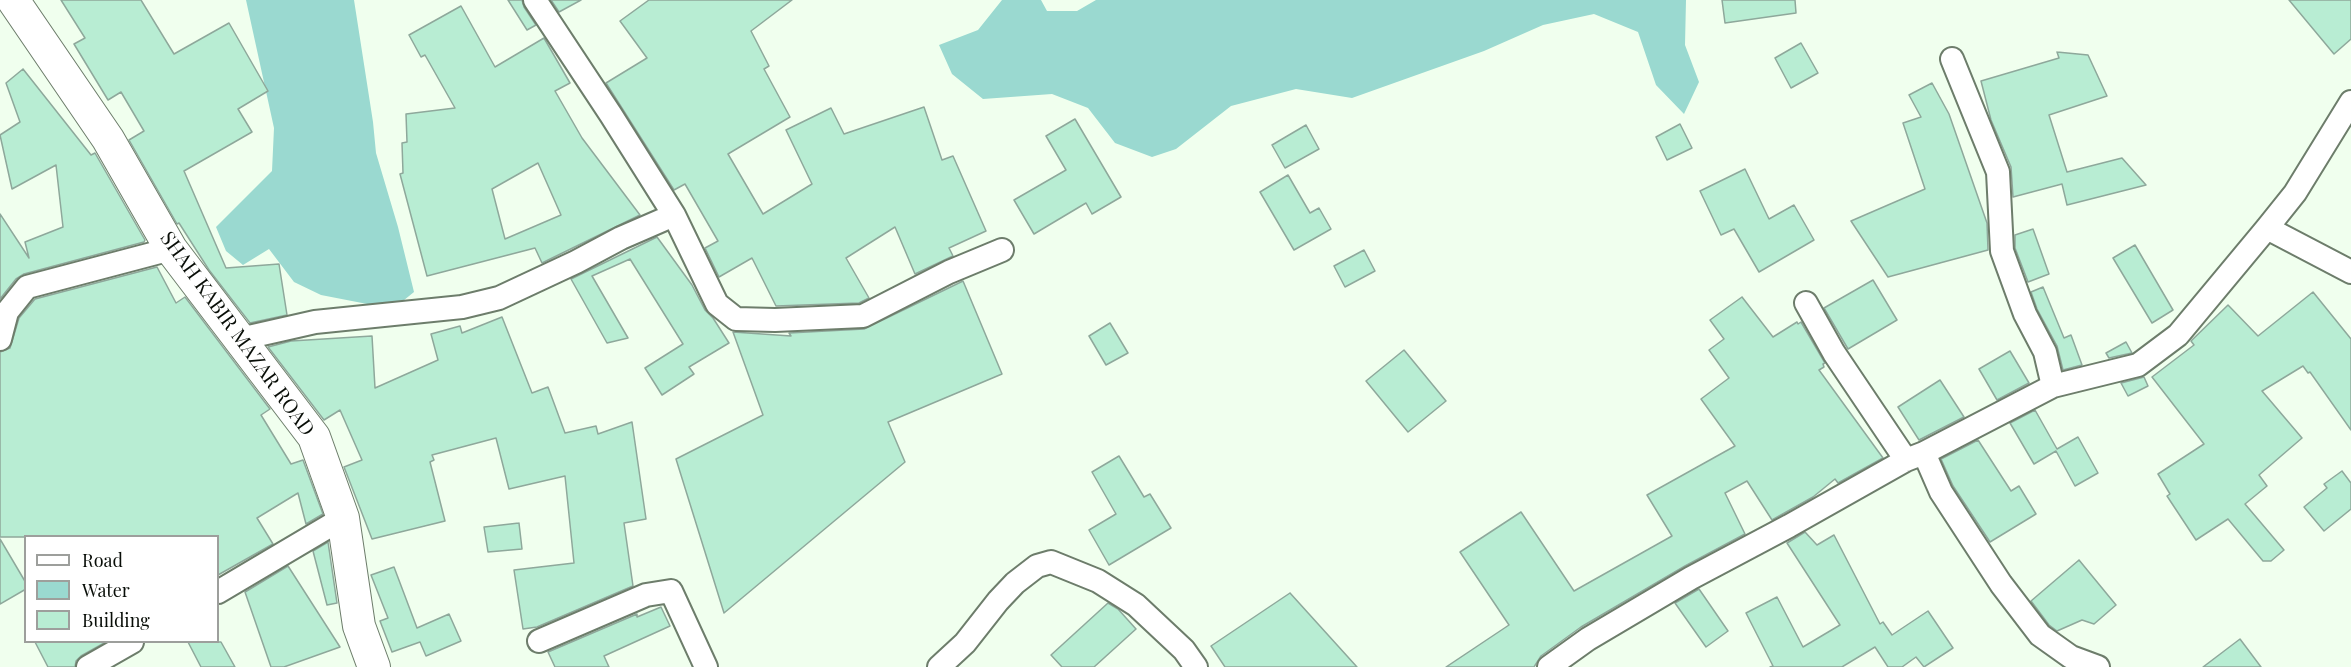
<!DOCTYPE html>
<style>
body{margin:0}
#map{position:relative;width:2351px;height:667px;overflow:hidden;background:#f0ffee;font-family:"Playfair Display",serif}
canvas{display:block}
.legend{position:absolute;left:24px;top:535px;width:195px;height:108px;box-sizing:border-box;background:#fff;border:2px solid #9d9f9c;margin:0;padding:8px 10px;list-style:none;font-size:18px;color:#090e08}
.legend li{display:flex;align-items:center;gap:12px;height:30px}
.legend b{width:30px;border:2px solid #9d9f9c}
</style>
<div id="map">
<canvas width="2351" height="667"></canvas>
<ul class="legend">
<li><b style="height:8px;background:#fff"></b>Road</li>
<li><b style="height:16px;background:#9ad9d0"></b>Water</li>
<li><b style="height:16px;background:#b8edd3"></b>Building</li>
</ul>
</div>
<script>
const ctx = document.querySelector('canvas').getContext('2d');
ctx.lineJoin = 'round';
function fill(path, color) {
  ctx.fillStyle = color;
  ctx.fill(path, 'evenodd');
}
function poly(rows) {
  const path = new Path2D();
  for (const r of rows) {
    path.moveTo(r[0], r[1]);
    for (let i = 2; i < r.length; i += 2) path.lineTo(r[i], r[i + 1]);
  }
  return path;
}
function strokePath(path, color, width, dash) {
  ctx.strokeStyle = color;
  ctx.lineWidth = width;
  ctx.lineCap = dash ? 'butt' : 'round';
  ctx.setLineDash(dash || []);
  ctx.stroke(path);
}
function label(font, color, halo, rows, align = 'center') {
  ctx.font = font + ' "Playfair Display",serif';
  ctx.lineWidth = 5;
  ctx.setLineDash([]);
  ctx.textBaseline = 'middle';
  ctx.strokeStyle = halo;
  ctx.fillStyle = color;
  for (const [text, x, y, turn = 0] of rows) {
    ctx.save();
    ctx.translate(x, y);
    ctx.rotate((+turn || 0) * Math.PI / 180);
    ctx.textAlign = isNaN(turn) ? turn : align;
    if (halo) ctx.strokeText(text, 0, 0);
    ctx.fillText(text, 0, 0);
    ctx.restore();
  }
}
const water = poly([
 [246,0,354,0,373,122,376,153,398,227,414,292,393,309,321,295,294,282,269,249,243,265,226,251,216,227,272,171,274,128],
 [1002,0,1041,0,1047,11,1077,11,1096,0,1686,0,1685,45,1699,82,1684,114,1656,85,1638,32,1594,14,1543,25,1484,51,1352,98,1296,89,1231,106,1176,149,1152,157,1115,143,1088,108,1052,94,983,99,952,74,939,45,978,30]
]);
const building = poly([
 [61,0,141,0,174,54,229,23,268,91,238,109,252,132,184,171,226,268,279,264,287,315,250,323,209,270,179,223,177,224,129,140,144,131,121,92,108,100,74,44,85,38,61,0],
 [508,0,522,0,524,7,536,25,527,30,508,0],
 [551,0,581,0,559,12,551,0],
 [649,0,792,0,751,31,769,66,764,69,790,117,728,154,763,214,812,184,786,130,831,108,844,134,924,107,942,160,953,156,986,231,949,248,953,256,915,274,895,227,846,258,869,298,859,303,776,306,752,258,719,277,705,248,718,241,685,184,674,190,606,83,647,58,620,21,649,0],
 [1722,0,1795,0,1796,13,1725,23,1722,0],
 [2289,0,2351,0,2351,39,2334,54,2289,0],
 [461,6,495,67,544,38,570,83,555,91,582,138,640,215,542,263,535,248,427,276,400,174,403,173,402,143,407,142,406,114,455,108,425,55,421,57,409,35,461,6],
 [538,163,561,215,505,239,492,189,538,163],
 [1801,43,1818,73,1791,88,1775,58,1801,43],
 [2057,52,2088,55,2107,96,2049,115,2067,172,2122,158,2146,185,2067,205,2062,184,2013,197,2011,167,1991,120,1981,81,2059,58,2057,52],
 [23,69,91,155,95,153,145,240,144,242,24,274,16,279,0,299,0,214,29,258,25,242,63,227,56,165,12,189,0,135,20,122,6,83,23,69],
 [1932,83,1949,114,1987,223,1988,250,1888,277,1851,221,1925,189,1903,123,1921,117,1909,95,1932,83],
 [1075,119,1121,197,1092,214,1086,203,1034,234,1014,200,1066,170,1046,136,1075,119],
 [1680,124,1692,148,1667,160,1656,137,1680,124],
 [1306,125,1319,149,1285,168,1272,145,1306,125],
 [1745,169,1769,219,1794,205,1814,240,1759,272,1734,229,1721,235,1700,191,1745,169],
 [1288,175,1310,213,1319,208,1331,229,1294,250,1260,192,1288,175],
 [2033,229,2049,274,2028,282,2015,248,2015,235,2033,229],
 [657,237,692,285,705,310,713,318,729,343,689,367,694,374,662,395,645,368,683,344,630,259,592,276,628,338,607,343,571,279,657,237],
 [2135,245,2173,310,2152,323,2113,258,2135,245],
 [1364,250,1375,271,1345,287,1334,266,1364,250],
 [157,267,176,303,185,297,270,409,261,415,291,464,303,460,323,514,306,524,298,493,257,518,273,544,218,575,218,537,0,537,0,352,10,348,19,318,35,299,157,267],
 [1873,280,1897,320,1848,349,1824,308,1873,280],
 [963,281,1002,374,888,422,905,462,724,613,676,459,763,415,733,332,791,336,789,333,864,329,963,281],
 [2043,287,2064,338,2071,335,2082,365,2063,370,2057,346,2037,309,2031,292,2043,287],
 [2313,292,2351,339,2351,430,2310,372,2308,373,2303,366,2262,391,2302,438,2259,475,2267,486,2245,504,2284,550,2271,561,2263,561,2228,519,2196,540,2167,496,2170,494,2158,474,2204,444,2152,377,2194,345,2191,341,2228,305,2258,336,2313,292],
 [1742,297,1773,337,1797,322,1798,324,1801,322,1825,363,1823,364,1824,367,1819,370,1883,458,1838,483,1835,479,1813,497,1772,520,1747,481,1725,493,1745,534,1685,566,1581,627,1541,656,1534,667,1446,667,1509,625,1460,552,1521,512,1574,591,1672,536,1647,495,1735,446,1701,399,1729,378,1709,350,1724,339,1710,320,1742,297],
 [502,317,532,393,548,387,565,433,596,426,598,434,632,422,646,519,624,523,633,586,537,627,523,629,514,570,574,563,565,476,509,489,496,438,432,455,434,460,430,462,445,521,372,539,344,467,362,460,340,410,324,420,268,347,291,341,372,336,375,388,438,360,431,334,460,326,462,333,502,317],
 [1110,323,1128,353,1106,365,1089,336,1110,323],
 [2126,342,2132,353,2109,358,2106,353,2126,342],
 [1404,350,1446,401,1408,432,1366,381,1404,350],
 [2010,351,2029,383,1997,400,1979,369,2010,351],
 [2144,377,2148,386,2128,396,2121,383,2144,377],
 [1940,380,1964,417,1919,440,1898,407,1940,380],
 [2035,410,2057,449,2078,437,2098,473,2075,486,2056,451,2034,464,2010,423,2035,410],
 [1978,440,2011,491,2019,486,2036,514,1990,542,1953,486,1941,459,1978,440],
 [1119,456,1144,497,1150,494,1171,528,1109,565,1089,530,1116,514,1092,472,1119,456],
 [2342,471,2351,483,2351,509,2324,531,2304,507,2327,488,2324,484,2342,471],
 [519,523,522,549,488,552,484,527,519,523],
 [1805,532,1817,545,1834,535,1880,624,1883,622,1892,635,1928,611,1953,648,1924,667,1916,657,1902,667,1888,667,1875,647,1842,667,1770,667,1773,666,1746,613,1777,597,1803,647,1840,625,1787,543,1805,532],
 [0,539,26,583,26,589,0,604,0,539],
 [328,542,337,603,327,605,313,551,328,542],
 [2079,560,2116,605,2094,624,2082,620,2057,631,2049,625,2031,601,2079,560],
 [288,566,340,647,284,667,271,667,245,592,288,566],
 [394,567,417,628,449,614,461,641,426,656,420,642,392,652,380,621,388,618,371,575,394,567],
 [1699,589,1728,631,1706,647,1675,603,1699,589],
 [1290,593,1357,667,1225,667,1211,646,1290,593],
 [1108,603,1118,609,1136,629,1094,667,1062,667,1051,655,1108,603],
 [661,607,670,626,604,656,609,667,555,667,548,652,637,614,637,617,661,607],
 [2240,639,2261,667,2203,667,2240,639],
 [35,642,106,642,81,656,76,661,75,667,48,667,35,642],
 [188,642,221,642,235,667,201,667,188,642]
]);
const street = poly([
 [535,0,611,115,674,215,717,304,736,319,775,320,863,316,949,272,1002,250],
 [1952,59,1998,172,2002,251,2025,314,2045,352,2053,386],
 [2267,228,2351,272],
 [1806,303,1834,353,1906,460],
 [0,339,7,312,27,287,171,249],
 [240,339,315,322,462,307,499,298,576,262,621,238,674,215],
 [1924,453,1941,492,2001,584,2040,635,2071,657,2098,667],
 [218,592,343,518],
 [539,641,646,595,671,591,706,667],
 [88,667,132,642],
 [939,667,965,643,998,601,1015,583,1037,566,1051,562,1098,581,1136,605,1184,650,1196,667],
 [1549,667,1588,639,1691,578,1789,526,1906,460,1924,453,2053,386,2138,365,2178,335,2267,228,2295,193,2351,102]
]);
const secondary = poly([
 [13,0,108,139,171,249,314,437,343,518,359,626,374,667]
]);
const streetNames = [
 ["SHAH KABIR MAZAR ROAD",237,334,54]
];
fill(water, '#9ad9d0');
fill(building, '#b8edd3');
strokePath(building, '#8ea89b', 1.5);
strokePath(street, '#6d7d6b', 26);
strokePath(secondary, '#6d7d6b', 34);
strokePath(street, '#fff', 22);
strokePath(secondary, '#fff', 32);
label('20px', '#090e08', '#fff', streetNames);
</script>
